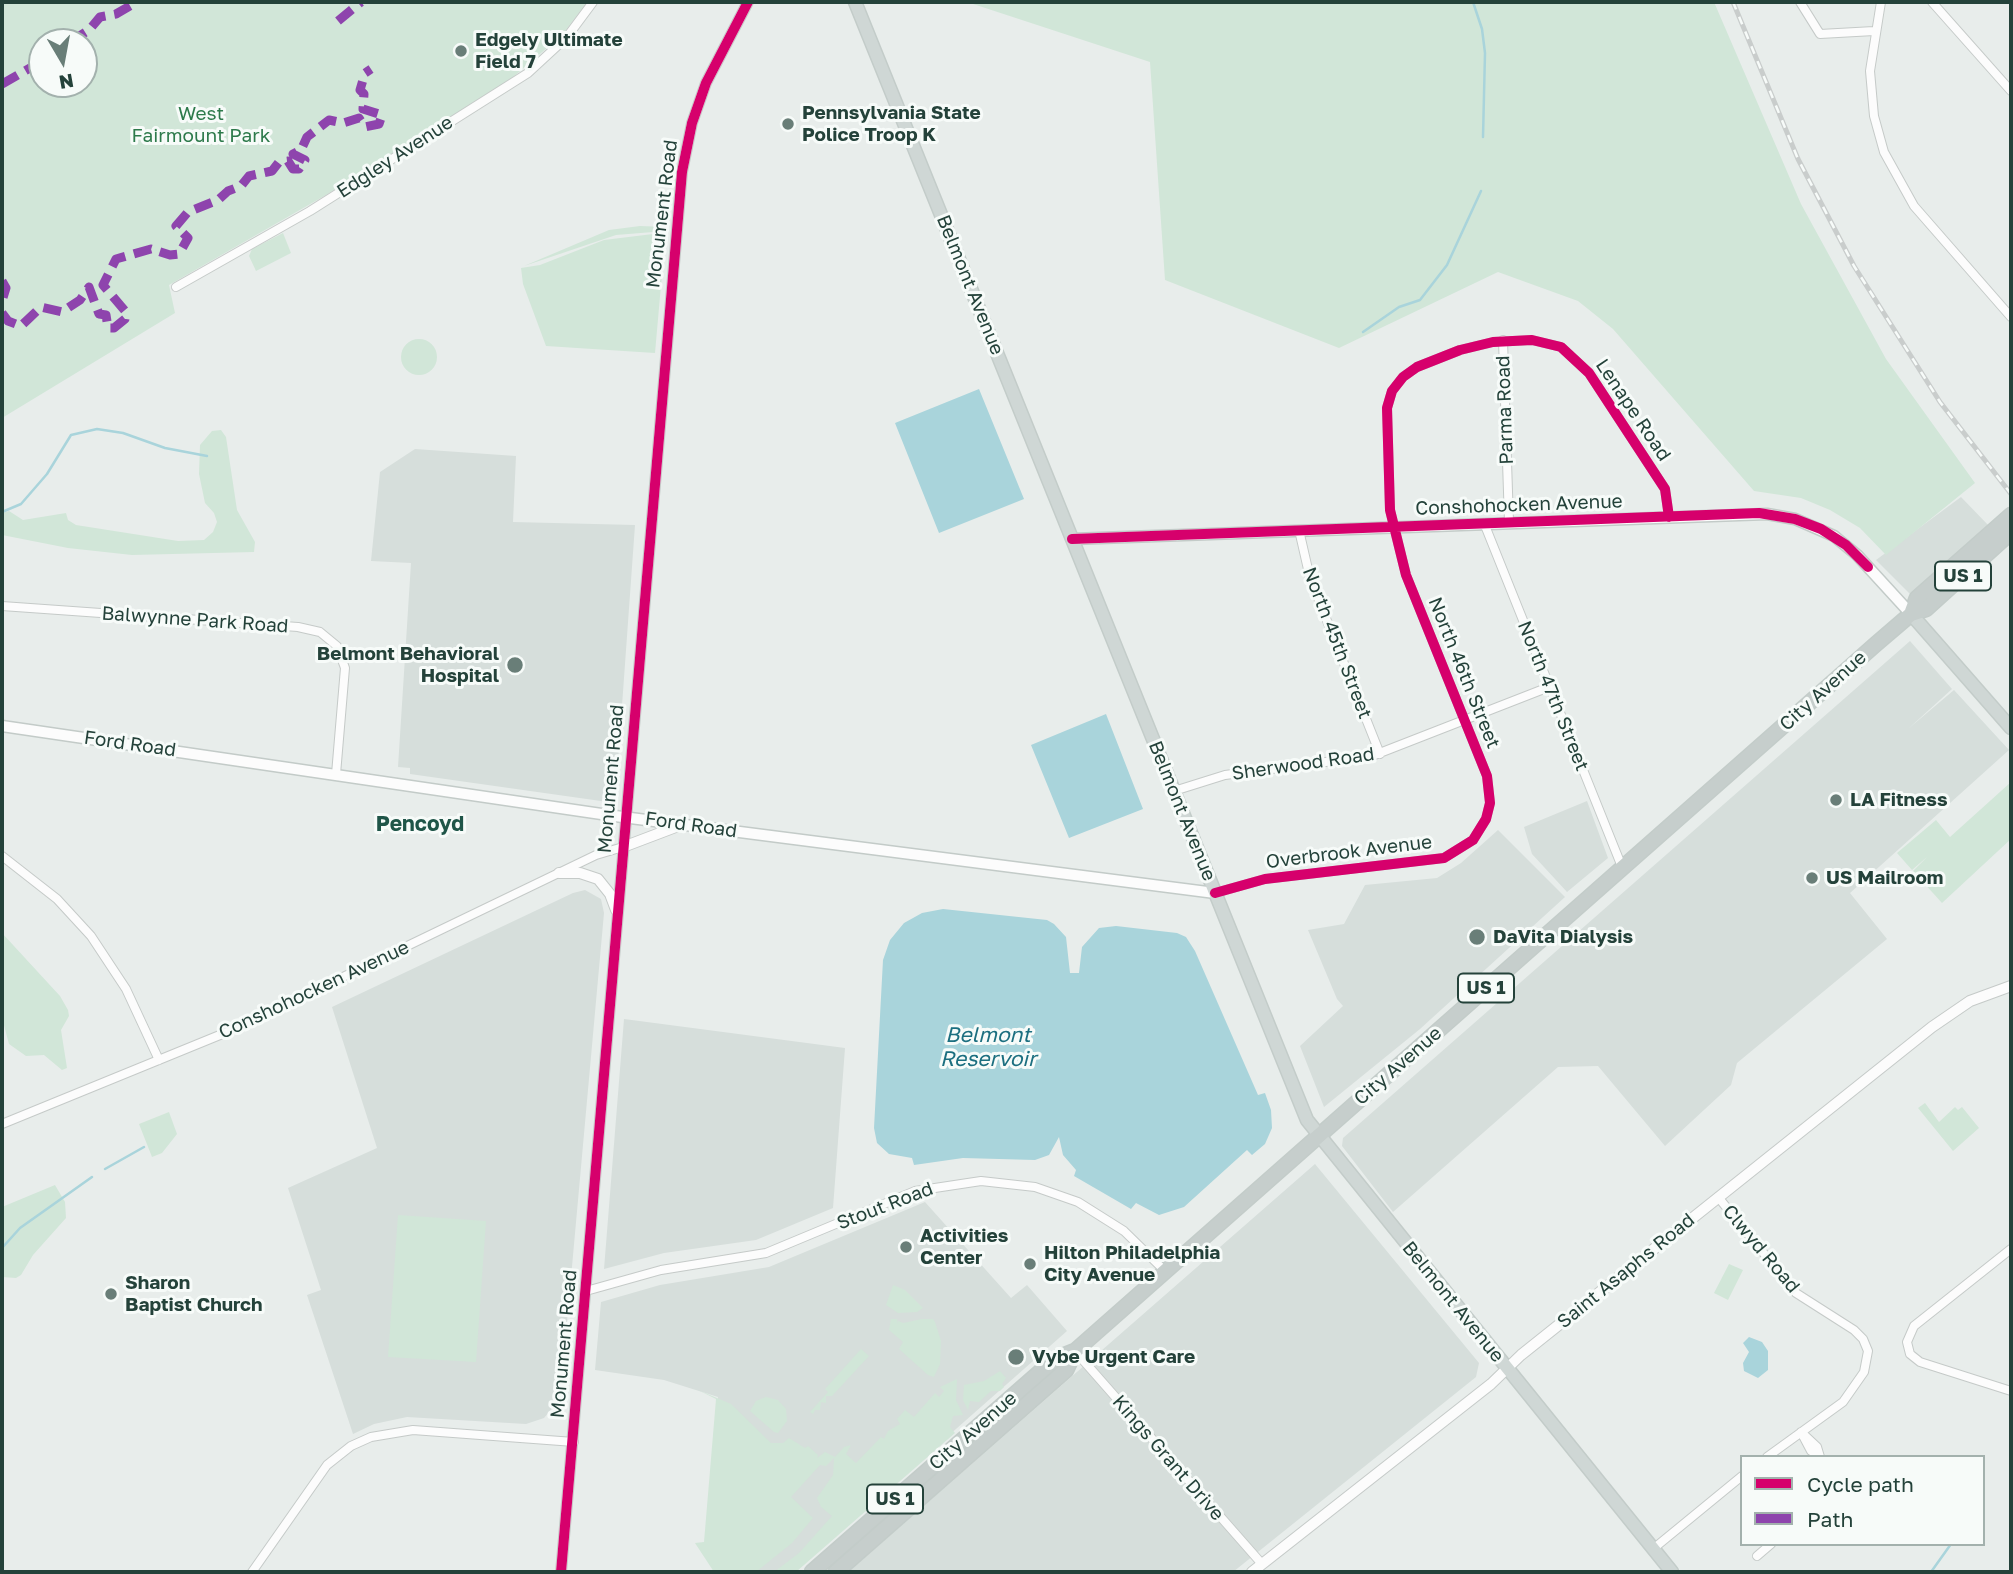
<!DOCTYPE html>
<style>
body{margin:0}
#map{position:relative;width:2013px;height:1574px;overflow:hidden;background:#e8edeb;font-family:"Golos Text",sans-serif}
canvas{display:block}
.frame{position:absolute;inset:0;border:4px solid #24423a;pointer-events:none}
.legend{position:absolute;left:1740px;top:1455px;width:245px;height:91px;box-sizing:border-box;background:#f7fbf9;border:2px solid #a3b1ad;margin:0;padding:9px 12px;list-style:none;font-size:21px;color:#24423a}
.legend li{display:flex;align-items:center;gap:14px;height:35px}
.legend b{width:35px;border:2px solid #a3b1ad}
.north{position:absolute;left:28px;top:28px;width:70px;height:70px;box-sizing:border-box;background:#f7fbf9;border:2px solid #a3b1ad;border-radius:50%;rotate:170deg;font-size:19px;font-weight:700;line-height:28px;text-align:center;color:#24423a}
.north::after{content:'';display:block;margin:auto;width:24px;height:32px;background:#697e78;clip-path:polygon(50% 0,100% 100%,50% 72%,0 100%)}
</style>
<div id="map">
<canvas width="2013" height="1574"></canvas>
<div class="frame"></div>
<ul class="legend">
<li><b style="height:9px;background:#d6006c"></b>Cycle path</li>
<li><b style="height:9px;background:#8e44ad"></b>Path</li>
</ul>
<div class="north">N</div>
</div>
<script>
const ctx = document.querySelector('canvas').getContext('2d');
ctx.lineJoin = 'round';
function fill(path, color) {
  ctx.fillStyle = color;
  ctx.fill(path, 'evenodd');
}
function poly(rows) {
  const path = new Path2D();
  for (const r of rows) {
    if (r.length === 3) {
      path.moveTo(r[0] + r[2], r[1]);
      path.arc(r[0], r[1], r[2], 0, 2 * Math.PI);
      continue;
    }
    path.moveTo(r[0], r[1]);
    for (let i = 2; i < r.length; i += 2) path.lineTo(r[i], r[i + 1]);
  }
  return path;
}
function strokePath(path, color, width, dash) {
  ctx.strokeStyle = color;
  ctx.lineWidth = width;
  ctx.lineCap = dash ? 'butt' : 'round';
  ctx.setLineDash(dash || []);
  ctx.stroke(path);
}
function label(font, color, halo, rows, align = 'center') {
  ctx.font = font + ' "Golos Text",sans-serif';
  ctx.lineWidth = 6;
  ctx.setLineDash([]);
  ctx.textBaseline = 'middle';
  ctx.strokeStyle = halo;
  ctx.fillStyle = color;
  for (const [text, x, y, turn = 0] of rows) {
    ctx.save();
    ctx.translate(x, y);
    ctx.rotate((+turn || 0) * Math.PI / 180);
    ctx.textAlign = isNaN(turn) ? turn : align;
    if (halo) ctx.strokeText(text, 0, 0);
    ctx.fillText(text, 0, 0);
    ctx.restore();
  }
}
const built = poly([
 [415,449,516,456,513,522,635,525,615,803,410,774,410,768,398,767,411,563,371,561,380,472],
 [1961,497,1990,527,1912,596,1876,560],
 [1910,641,1952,689,1908,729,1954,690,2009,750,1850,893,1887,939,1737,1063,1731,1085,1665,1146,1598,1066,1558,1067,1393,1212,1342,1146,1343,1138],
 [1587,801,1608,858,1567,892,1532,854,1524,827],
 [1498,830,1565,897,1420,1029,1324,1107,1300,1046,1343,1006,1337,999,1308,930,1344,924,1365,885,1437,878,1461,863],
 [585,890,601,899,604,913,560,1399,544,1418,526,1424,407,1417,374,1424,353,1434,307,1295,321,1290,288,1188,377,1148,332,1007,573,893],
 [624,1019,845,1048,833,1208,756,1240,664,1253,604,1269],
 [1315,1164,1479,1363,1476,1377,1233,1572,848,1572],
 [925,1202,1011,1298,1027,1285,1067,1331,794,1572,715,1572,705,1557,718,1397,664,1380,595,1370,601,1302,660,1285,769,1267]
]);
const green = poly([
 [2,2,587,2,563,34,512,78,326,195,169,285,175,313,2,418],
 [42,42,84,42,84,84,42,84],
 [967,2,1714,2,1801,204,1886,359,1975,483,1886,555,1860,528,1830,510,1801,498,1754,491,1613,329,1578,301,1498,272,1339,348,1165,280,1150,62],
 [640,226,665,227,664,237,653,232,616,235,524,266,609,230],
 [283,233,291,253,256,271,249,256,252,249],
 [653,234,665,240,655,353,546,346,523,284,521,268,540,265,604,240],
 [419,357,18],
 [221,430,226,437,237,510,255,542,254,552,132,555,68,548,2,535,2,513,9,511,23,520,66,513,68,520,76,525,178,541,204,540,213,532,217,522,214,513,205,503,199,474,200,445,212,431],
 [2011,782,2011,839,1942,903,1913,871,1927,857,1912,870,1897,853,1936,820,1950,837],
 [2,933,60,996,68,1010,69,1016,61,1030,67,1068,62,1070,44,1055,26,1056,9,1044,2,1018],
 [1925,1103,1939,1122,1955,1107,1958,1110,1962,1107,1979,1128,1953,1151,1918,1108],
 [169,1112,177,1134,162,1153,152,1157,139,1124],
 [55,1185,65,1202,66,1218,33,1255,21,1275,16,1278,2,1277,2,1207],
 [398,1215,486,1221,476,1362,388,1357],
 [1729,1264,1743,1270,1728,1300,1714,1293],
 [893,1285,905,1290,923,1308,917,1312,898,1313,886,1305],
 [891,1319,897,1319,898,1324,898,1321,903,1323,922,1319,933,1319,935,1322,941,1341,940,1364,934,1377,928,1375,899,1349,903,1342,889,1330],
 [861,1349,869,1356,832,1396,826,1396,826,1403,821,1402,820,1410,815,1410,813,1414,810,1412,828,1392,825,1389],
 [1000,1371,1006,1378,1002,1384,1004,1387,1000,1391,991,1391,979,1402,970,1401,968,1410,963,1400,964,1385,984,1381],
 [957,1379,956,1400,963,1415,953,1416,950,1427,955,1433,796,1572,774,1572,799,1553,832,1516,821,1507,817,1498,833,1475,834,1458,826,1466,820,1465,791,1497,813,1518,792,1543,756,1572,714,1572,695,1543,704,1542,716,1399,698,1390,731,1404,771,1443,783,1443,789,1438,805,1448,808,1446,818,1455,817,1458,825,1452,835,1457,844,1447,851,1445,846,1454,856,1463,881,1437,884,1439,888,1431,900,1424,897,1419,905,1410,914,1417,935,1393,939,1397,944,1391,940,1387],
 [766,1397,778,1400,786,1409,787,1421,778,1433,774,1432,750,1411,756,1401]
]);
const water = poly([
 [979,389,1024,499,939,533,895,423],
 [1106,714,1143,809,1069,838,1031,745],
 [943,909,1047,920,1054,924,1066,937,1070,973,1079,973,1082,947,1099,928,1116,926,1177,933,1186,937,1195,951,1258,1095,1265,1093,1271,1110,1272,1128,1265,1144,1252,1155,1247,1150,1184,1207,1159,1215,1136,1203,1131,1209,1074,1176,1076,1170,1063,1155,1059,1137,1049,1155,1035,1160,963,1158,914,1165,912,1158,889,1154,877,1143,874,1128,883,960,890,940,904,923,922,913],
 [1749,1337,1762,1342,1768,1351,1768,1370,1758,1378,1744,1371,1743,1363,1749,1352,1743,1343]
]);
const stream = poly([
 [1473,2,1482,29,1485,53,1483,137],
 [1363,332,1399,307,1420,300,1447,265,1481,191],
 [2,512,21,504,47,474,71,435,97,429,123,433,165,448,207,456],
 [105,1169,144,1147],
 [2,1248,20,1228,92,1177],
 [1931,1572,1951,1544]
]);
const minor = poly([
 [1800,2,1820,34,1874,31],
 [1881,2,1870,71,1874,116,1884,152,1914,206,2011,317],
 [1932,2,2011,91],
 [176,287,310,211,528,73,567,37,593,2],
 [1503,340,1509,522],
 [1484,523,1622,867],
 [1299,530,1310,578,1380,754],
 [2,606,298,627,320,632,337,646,345,668,336,774],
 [1174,791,1225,775,1372,756,1549,687],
 [2,856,57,899,91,936,126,989,159,1060],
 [1215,893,1265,879,1444,858,1473,840,1486,819,1490,803,1487,776,1406,575,1390,510,1387,408,1392,391,1403,377,1417,367,1460,350,1493,342,1532,340,1561,347,1589,373,1665,489,1669,517],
 [2,1124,237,1028,596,855,623,847],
 [1718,1197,1796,1293,1854,1330,1863,1339,1868,1351,1864,1372,1843,1402,1767,1457],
 [2011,1249,1914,1326,1907,1342,1910,1354,1920,1362,2011,1391],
 [586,1291,661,1270,766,1253,915,1191,981,1181,1035,1187,1078,1202,1124,1231,1165,1271],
 [1075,1351,1262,1564],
 [1801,1432,1817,1447,1820,1457],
 [1802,1434,1811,1451,1819,1455],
 [1653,1549,1742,1476],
 [1757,1556,1771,1544],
 [252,1572,327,1465,351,1446,371,1437,413,1430,574,1442]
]);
const tertiary = poly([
 [623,847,681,825],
 [559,873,580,873,598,879,610,894,616,910],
 [561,1572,682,172,692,123,706,83,748,2],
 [1252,1572,1491,1384,1521,1355,1932,1027,1970,1001,2011,986]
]);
const secondary = poly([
 [1072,539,1767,514,1795,519,1834,536,1857,555,1911,614],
 [2,726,615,816,1215,893]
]);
const primary = poly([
 [855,2,1307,1120,1672,1572],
 [1911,614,2011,728]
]);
const trunk = poly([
 [1911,614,1917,598,2011,515],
 [812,1572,1055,1359,1075,1351,1876,644,1911,614,1926,609,2011,532],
 [836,1572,1066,1370,1075,1351]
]);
const rail = poly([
 [1733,2,1798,159,1854,266,1940,402,2011,494]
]);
const quiet = poly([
 [338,21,361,2],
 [70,42,89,30,100,17,116,14,137,2],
 [2,84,42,61],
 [2,281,6,288,2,301],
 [2,313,8,321,21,326,41,307,62,312,80,300,89,287,99,314,106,315,108,328,114,328,125,319,126,312,103,285,116,259,151,249,170,255,179,254,188,238,176,226,188,212,218,200,228,191,241,186,249,176,272,171,279,162,288,161,293,169,299,169,305,160,293,154,301,150,307,137,329,120,343,123,359,118,365,127,379,124,382,115,363,109,364,94,360,90,365,73,371,69]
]);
const cycleway = poly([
 [1072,539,1759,513,1795,519,1821,529,1846,545,1868,567],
 [1215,893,1265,879,1444,858,1473,840,1486,819,1490,803,1487,776,1406,575,1390,510,1387,408,1392,391,1403,377,1417,367,1460,350,1493,342,1532,340,1561,347,1589,373,1665,489,1669,517],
 [561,1572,682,172,692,123,706,83,748,2]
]);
const markers = [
 [461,51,7,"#697e78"],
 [788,124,7,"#697e78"],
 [515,665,9,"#697e78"],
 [1836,800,7,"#697e78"],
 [1812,878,7,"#697e78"],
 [1477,937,9,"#697e78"],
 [906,1247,7,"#697e78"],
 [1030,1264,7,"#697e78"],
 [111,1294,7,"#697e78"],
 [1016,1357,9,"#697e78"]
];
const shields = [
 [1963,576,56],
 [1486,988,56],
 [895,1499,56]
];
const shieldNames = [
 ["US 1",1963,576],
 ["US 1",1486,988],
 ["US 1",895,1499]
];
const poiNames = [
 ["Edgely Ultimate",475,40],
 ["Field 7",475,62],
 ["Pennsylvania State",802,113],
 ["Police Troop K",802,135],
 ["Belmont Behavioral",499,654,"right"],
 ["Hospital",499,676,"right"],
 ["LA Fitness",1850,800],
 ["US Mailroom",1826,878],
 ["DaVita Dialysis",1493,937],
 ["Activities",920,1236],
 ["Center",920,1258],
 ["Hilton Philadelphia",1044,1253],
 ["City Avenue",1044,1275],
 ["Sharon",125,1283],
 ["Baptist Church",125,1305],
 ["Vybe Urgent Care",1032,1357]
];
const parkNames = [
 ["West",201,114],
 ["Fairmount Park",201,136]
];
const streetNames = [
 ["Edgley Avenue",395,157,-33],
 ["Monument Road",662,214,-83],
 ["Belmont Avenue",970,285,68],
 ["Parma Road",1505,410,-92],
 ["Lenape Road",1633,410,56],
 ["Conshohocken Avenue",1519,505,-2],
 ["Balwynne Park Road",195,620,4],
 ["North 45th Street",1337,643,69],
 ["North 46th Street",1464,673,68],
 ["City Avenue",1823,691,-42],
 ["North 47th Street",1553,696,68],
 ["Ford Road",130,744,8],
 ["Sherwood Road",1303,764,-8],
 ["Monument Road",611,779,-85],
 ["Belmont Avenue",1182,811,68],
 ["Ford Road",691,825,8],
 ["Overbrook Avenue",1349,852,-7],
 ["Conshohocken Avenue",314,990,-25],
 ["City Avenue",1398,1066,-41],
 ["Stout Road",885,1206,-21],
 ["Clwyd Road",1761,1249,50],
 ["Saint Asaphs Road",1626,1271,-39],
 ["Belmont Avenue",1453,1302,51],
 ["Monument Road",564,1344,-85],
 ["City Avenue",973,1431,-41],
 ["Kings Grant Drive",1168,1458,49]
];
const neighbourhoodNames = [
 ["Pencoyd",420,824]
];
const waterNames = [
 ["Belmont",988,1035],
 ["Reservoir",988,1059]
];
fill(built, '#d6dedb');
fill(green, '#d1e6d8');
fill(water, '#a9d4db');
strokePath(stream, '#a9d4db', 2.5);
strokePath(minor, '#c5cac8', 10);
strokePath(tertiary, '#c5cac8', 12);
strokePath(secondary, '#c3cbc8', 13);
strokePath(primary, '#c3ccc9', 15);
strokePath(trunk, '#c3ccc9', 17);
strokePath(minor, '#fcfcfc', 8);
strokePath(tertiary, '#fcfcfc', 10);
strokePath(secondary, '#fcfcfc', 10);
strokePath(primary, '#cfd7d5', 12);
strokePath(trunk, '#c6cecc', 14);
strokePath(rail, '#c9cdcc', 5);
strokePath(rail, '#f7fbf9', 2.5, [8]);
strokePath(quiet, '#8e44ad', 9, [18, 9]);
strokePath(cycleway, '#d6006c', 10);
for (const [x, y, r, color] of markers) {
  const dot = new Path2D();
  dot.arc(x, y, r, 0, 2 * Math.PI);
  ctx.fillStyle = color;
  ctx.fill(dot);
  strokePath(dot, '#f7fbf9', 2.5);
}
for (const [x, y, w] of shields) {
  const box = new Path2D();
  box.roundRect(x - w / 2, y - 14.5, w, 29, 5);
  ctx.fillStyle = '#f7fbf9';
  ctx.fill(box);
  strokePath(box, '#24423a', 2);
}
label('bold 18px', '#24423a', null, shieldNames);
label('bold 19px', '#24423a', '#f7fbf9', poiNames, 'left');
label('19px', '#2d7a4b', '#f7fbf9', parkNames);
label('19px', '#24423a', '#f7fbf9', streetNames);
label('bold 21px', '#1f5548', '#f7fbf9', neighbourhoodNames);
label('italic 21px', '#1c6f80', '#f7fbf9', waterNames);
</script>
